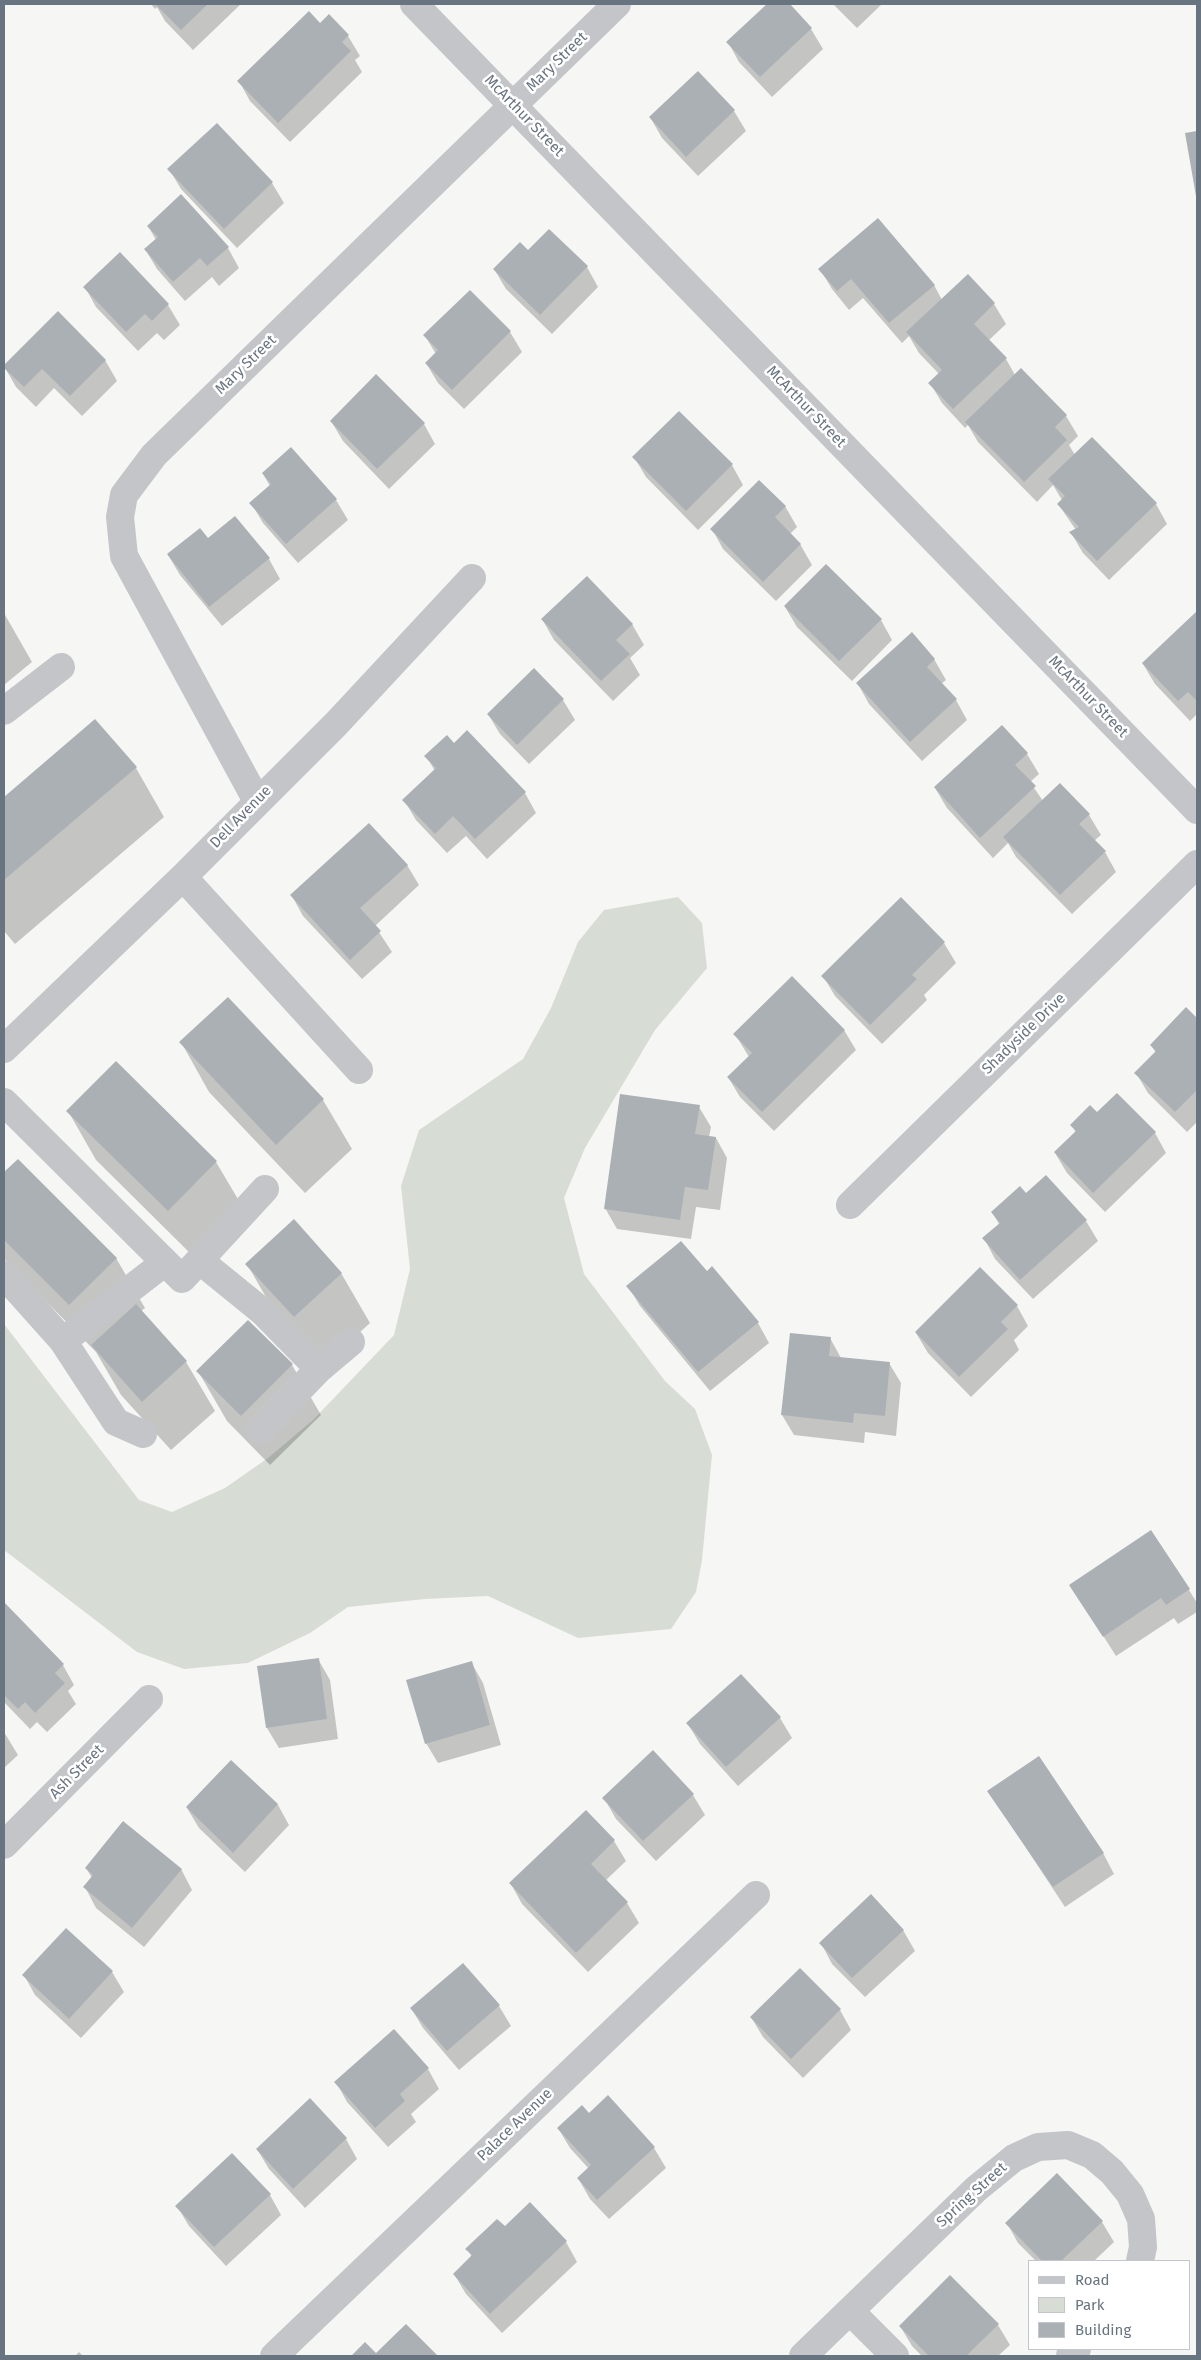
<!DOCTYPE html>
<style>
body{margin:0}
#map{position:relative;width:1201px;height:2360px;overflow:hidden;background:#f6f6f4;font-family:"Fira Sans",sans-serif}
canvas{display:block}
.frame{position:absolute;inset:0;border:5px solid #697481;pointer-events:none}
.legend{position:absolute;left:1028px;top:2260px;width:162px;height:90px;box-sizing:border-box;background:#fff;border:1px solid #c3c7cd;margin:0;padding:6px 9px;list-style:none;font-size:15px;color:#697481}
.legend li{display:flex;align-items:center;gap:10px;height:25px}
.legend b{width:25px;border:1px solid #c3c7cd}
</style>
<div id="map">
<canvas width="1201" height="2360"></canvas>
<div class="frame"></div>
<ul class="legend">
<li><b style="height:6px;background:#c3c5c8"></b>Road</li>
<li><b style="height:14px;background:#d7ddd5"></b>Park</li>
<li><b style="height:14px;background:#abb0b5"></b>Building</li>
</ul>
</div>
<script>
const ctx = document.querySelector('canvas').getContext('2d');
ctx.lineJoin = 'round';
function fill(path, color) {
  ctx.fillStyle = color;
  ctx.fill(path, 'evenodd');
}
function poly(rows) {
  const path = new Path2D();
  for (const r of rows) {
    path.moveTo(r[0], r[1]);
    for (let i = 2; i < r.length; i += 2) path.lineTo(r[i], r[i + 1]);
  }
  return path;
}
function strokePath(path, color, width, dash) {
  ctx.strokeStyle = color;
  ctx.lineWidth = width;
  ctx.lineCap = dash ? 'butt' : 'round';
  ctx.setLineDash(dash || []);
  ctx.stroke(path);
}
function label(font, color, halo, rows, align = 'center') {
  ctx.font = font + ' "Fira Sans",sans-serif';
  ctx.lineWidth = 5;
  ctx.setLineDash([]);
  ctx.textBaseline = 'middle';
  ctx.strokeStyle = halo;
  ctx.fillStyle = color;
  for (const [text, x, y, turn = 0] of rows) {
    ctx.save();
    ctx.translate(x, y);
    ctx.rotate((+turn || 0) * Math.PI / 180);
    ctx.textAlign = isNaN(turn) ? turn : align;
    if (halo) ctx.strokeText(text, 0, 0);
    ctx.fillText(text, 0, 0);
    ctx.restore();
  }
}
const green = poly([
 [678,897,702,923,707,968,655,1030,585,1148,564,1198,584,1274,665,1381,695,1409,712,1455,702,1560,696,1592,671,1629,578,1638,488,1596,425,1599,348,1607,310,1633,248,1663,184,1669,137,1652,4,1550,4,1324,139,1500,172,1512,225,1488,268,1458,313,1420,394,1335,410,1269,401,1186,419,1130,523,1059,551,1008,578,942,604,910]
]);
const shadow = poly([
 [151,4,241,4,193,50,165,21,157,7,155,9],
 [769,4,788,4,811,29,823,49,772,97,739,62,728,42],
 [833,4,882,4,857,28],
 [320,24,348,36,360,56,355,60,362,72,290,142,250,101,239,81],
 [698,73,734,111,746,131,698,176,662,138,650,117],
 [217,125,272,183,284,203,237,248,181,189,169,169],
 [1197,132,1197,194,1187,134],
 [148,226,228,248,239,268,219,286,212,277,185,301,157,269,145,249,156,240],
 [528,252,587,267,598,287,552,334,506,289,494,269],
 [820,269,934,285,942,300,994,304,1006,324,988,341,1006,359,1015,375,1066,416,1078,436,1069,445,1075,455,1156,504,1167,524,1109,580,1083,553,1071,533,1076,530,1058,504,1062,500,1053,485,1037,502,978,442,968,425,965,428,942,403,930,383,939,374,919,353,909,336,902,343,863,298,849,310,832,289],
 [85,287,168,305,180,325,164,340,157,333,138,351,96,307],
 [470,292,510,332,522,352,464,409,438,383,426,363,436,354,425,336],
 [58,313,105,360,117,381,82,416,54,388,36,407,16,387,4,366],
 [331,421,424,424,435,444,389,489,343,441],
 [634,457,732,465,743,485,698,530,646,477],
 [263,474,336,500,348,520,298,563,263,523,251,503,270,486],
 [785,506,797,527,790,534,800,544,812,565,776,601,723,549,712,529],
 [208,540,269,559,280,579,222,626,180,575,168,555],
 [785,607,881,620,892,640,852,681,797,627],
 [1197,612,1197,714,1190,721,1155,684,1143,664],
 [4,613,32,662,4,685],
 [542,619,632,624,644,645,630,658,640,675,613,701,554,640],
 [934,659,946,680,941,684,956,700,967,720,922,761,869,704,858,684],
 [563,700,575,720,529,764,500,734,488,714],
 [95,721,136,768,164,817,15,944,4,931,4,799],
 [454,745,525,793,536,813,487,859,466,836,447,853,416,820,404,800,435,771,426,756],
 [1027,754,1039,774,1030,782,1043,801,1060,784,1089,815,1101,835,1094,841,1105,852,1116,872,1072,914,1016,857,1008,843,993,858,947,808,935,788],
 [407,865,419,885,375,926,392,952,362,979,303,916,292,896],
 [901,899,944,943,956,963,924,995,927,1000,882,1044,835,996,823,976],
 [1186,1009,1197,1020,1197,1122,1187,1132,1148,1093,1136,1073,1156,1053,1151,1045],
 [844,1030,856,1050,774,1131,740,1097,728,1077,749,1057,735,1034],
 [181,1042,323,1100,352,1149,305,1193,209,1092],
 [116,1063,216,1162,245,1211,197,1260,96,1160,68,1111],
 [699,1107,711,1127,709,1137,716,1138,727,1158,720,1210,696,1207,691,1239,617,1229,605,1208],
 [1097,1114,1155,1133,1166,1153,1105,1212,1067,1173,1055,1153,1076,1133,1072,1125],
 [18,1160,116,1258,145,1308,141,1311,186,1362,215,1411,171,1450,121,1395,96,1352,4,1259,4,1174],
 [1026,1194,1086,1221,1098,1241,1033,1299,995,1259,984,1238,999,1224,992,1212],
 [247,1264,341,1273,370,1323,323,1366,275,1313],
 [706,1273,758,1323,769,1343,710,1391,640,1306,628,1286],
 [1017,1306,1028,1326,1014,1340,1019,1350,971,1397,928,1353,916,1333],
 [248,1321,292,1365,321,1415,270,1465,227,1421,198,1371],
 [830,1338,841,1358,889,1363,901,1383,896,1436,865,1432,864,1443,794,1435,782,1415],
 [1071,1585,1189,1590,1197,1603,1197,1612,1178,1624,1174,1618,1116,1656],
 [4,1604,63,1665,74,1685,68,1691,76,1704,47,1732,37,1722,30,1729,4,1702],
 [318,1659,330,1680,338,1739,279,1748,267,1728],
 [471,1662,483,1683,501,1745,438,1763,426,1743],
 [741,1675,780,1718,792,1738,738,1786,700,1744,688,1724],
 [4,1732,18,1755,4,1768],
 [231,1762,278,1805,289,1825,245,1872,199,1828,187,1808],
 [989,1792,1103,1853,1114,1874,1065,1907],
 [693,1795,705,1815,656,1861,616,1819,604,1798],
 [586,1811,614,1841,626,1861,605,1881,627,1903,639,1923,588,1972,522,1904,511,1884],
 [86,1868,181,1869,192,1890,144,1947,96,1908,85,1887,92,1878],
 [903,1930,915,1951,865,1997,832,1964,821,1943],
 [112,1972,124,1992,81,2038,35,1995,24,1975],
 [499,2006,511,2026,459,2070,423,2028,411,2008],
 [840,2010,851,2030,803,2078,763,2037,751,2017],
 [428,2069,439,2089,411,2114,416,2122,388,2147,347,2102,336,2082],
 [608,2097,654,2148,666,2168,609,2219,590,2199,578,2178,589,2169,570,2148,558,2128,589,2115],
 [346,2139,357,2159,305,2208,269,2169,257,2149],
 [270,2195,281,2215,226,2266,189,2226,177,2206],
 [1102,2222,1114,2242,1094,2261,1036,2261,1018,2243,1007,2223],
 [505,2227,566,2242,577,2262,502,2333,466,2294,454,2274,472,2257,467,2249],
 [406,2325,436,2356,352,2356,365,2344,376,2355],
 [998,2325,1010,2345,998,2356,922,2356,912,2346,900,2326],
 [79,2352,83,2356,75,2356]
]);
const building = poly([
 [155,4,208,4,181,30],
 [767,4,790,4,812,28,760,77,726,42],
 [309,11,320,23,329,14,349,35,342,42,351,51,278,123,237,81],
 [698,71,735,110,686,157,649,117],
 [217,123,273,182,224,229,167,169],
 [1197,131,1197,196,1196,196,1185,133],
 [181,194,229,247,207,266,200,258,173,282,144,249,158,237,147,226],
 [878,218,935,285,889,323,851,279,837,291,818,269],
 [549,229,588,266,540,315,493,269,520,242,528,250],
 [120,252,169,304,152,321,145,314,126,332,83,287],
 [968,274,995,303,974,324,1007,358,953,409,928,383,942,370,906,332],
 [470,290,511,331,452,390,425,363,438,350,423,335],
 [58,311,106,360,70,396,42,369,24,387,4,368,4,365],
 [1021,368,1067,415,1055,427,1067,440,1024,482,965,422],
 [376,374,425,423,377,469,330,421],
 [679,411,733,464,686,511,632,457],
 [1092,437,1157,503,1097,561,1069,532,1079,527,1057,504,1065,496,1048,479],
 [291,447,337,499,286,544,249,503,271,484,262,473],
 [759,480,786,506,775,517,801,544,763,582,710,529],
 [235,516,270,558,209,607,167,554,200,528,208,538],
 [826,564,882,619,839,661,784,606],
 [587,576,633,624,616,640,630,654,601,681,541,619],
 [1197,611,1197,701,1188,692,1178,701,1142,663],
 [912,632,935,659,927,667,957,699,910,742,856,683],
 [534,668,564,699,517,745,487,714],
 [95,719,137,767,4,880,4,797],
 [1002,725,1028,753,1015,765,1036,786,980,838,934,787],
 [467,730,526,792,475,839,453,816,435,834,402,800,436,768,424,756,447,735,454,743],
 [1060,783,1090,814,1079,824,1106,851,1060,895,1003,837],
 [369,823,408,865,360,908,381,931,350,960,290,895],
 [901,897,945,942,912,975,917,979,870,1025,821,976],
 [792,976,845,1030,762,1112,727,1077,752,1053,733,1034],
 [228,997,324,1099,276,1145,179,1042],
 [1186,1007,1197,1018,1197,1090,1175,1112,1134,1073,1156,1051,1150,1045],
 [116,1061,217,1161,168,1211,66,1111],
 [1117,1093,1156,1132,1093,1193,1054,1152,1076,1131,1070,1125,1090,1105,1097,1112],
 [620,1094,700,1105,695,1134,716,1137,708,1190,685,1187,680,1220,604,1209],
 [18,1159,117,1258,69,1305,4,1240,4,1172],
 [1046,1175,1087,1220,1020,1280,982,1238,1000,1223,991,1212,1020,1186,1026,1193],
 [294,1219,342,1273,294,1317,245,1264],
 [681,1241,707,1271,712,1266,759,1322,698,1372,626,1286],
 [980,1267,1018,1305,1001,1322,1008,1329,959,1377,915,1332],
 [136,1304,187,1361,142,1402,91,1345],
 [248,1320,293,1364,241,1416,196,1371],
 [790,1333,831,1337,829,1356,890,1362,885,1416,854,1413,853,1423,781,1415],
 [1151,1530,1190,1589,1166,1605,1161,1598,1103,1637,1069,1585],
 [4,1602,64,1664,55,1673,65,1683,35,1713,25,1702,18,1709,4,1695],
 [319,1658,327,1719,266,1728,257,1666],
 [472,1661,490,1725,425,1744,406,1680],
 [741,1674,781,1717,726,1767,686,1723],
 [653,1750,694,1794,643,1841,602,1798],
 [1039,1756,1104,1853,1053,1887,987,1791],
 [231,1760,278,1804,233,1853,186,1807],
 [586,1810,615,1840,591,1864,628,1902,576,1953,509,1883],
 [123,1821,182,1869,132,1928,83,1887,93,1875,85,1868],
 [871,1894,904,1930,852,1978,819,1943],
 [66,1928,113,1971,69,2019,22,1975],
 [463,1963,500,2005,447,2051,410,2008],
 [800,1968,841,2009,791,2059,750,2017],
 [394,2029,429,2068,400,2094,405,2101,375,2128,334,2082],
 [608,2095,655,2147,597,2200,577,2178,591,2165,557,2128,582,2105,589,2113],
 [310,2098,347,2138,293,2189,256,2149],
 [232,2153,271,2194,214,2247,175,2206],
 [1057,2173,1103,2221,1061,2261,1042,2261,1005,2223],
 [530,2202,567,2241,490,2314,453,2274,472,2255,465,2249,497,2219,505,2226],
 [950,2275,999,2324,966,2356,929,2356,899,2326],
 [406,2324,438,2356,351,2356,365,2342,376,2353]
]);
const minor = poly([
 [414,4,1197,810],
 [4,711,61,667],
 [257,801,124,556,120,517,124,495,154,455,617,4],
 [183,877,359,1070],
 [4,1049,183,877,336,724,472,578],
 [4,1102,182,1279,265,1189],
 [850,1205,1197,864],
 [199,1260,263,1312,319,1369],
 [4,1275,63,1341,116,1422,143,1434],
 [63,1341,164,1263],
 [260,1430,319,1369,351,1342],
 [4,1845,149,1699],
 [850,2311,895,2356],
 [274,2356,756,1895],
 [803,2356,976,2189,1014,2158,1038,2147,1068,2145,1092,2155,1112,2172,1130,2194,1141,2219,1143,2247,1140,2261],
 [1070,2356,1077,2349]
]);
const streetNames = [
 ["Mary Street",557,62,-44],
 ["McArthur Street",524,116,46],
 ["Mary Street",246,365,-44],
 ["McArthur Street",806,407,46],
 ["McArthur Street",1088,697,46],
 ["Dell Avenue",241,817,-46],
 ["Shadyside Drive",1024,1034,-44],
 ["Ash Street",77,1772,-45],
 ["Palace Avenue",515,2125,-44],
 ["Spring Street",972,2195,-42]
];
fill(green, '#d7ddd5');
fill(shadow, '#0003');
fill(building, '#abb0b5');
strokePath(minor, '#c3c5c8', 28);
label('15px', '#697481', '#fff', streetNames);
</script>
